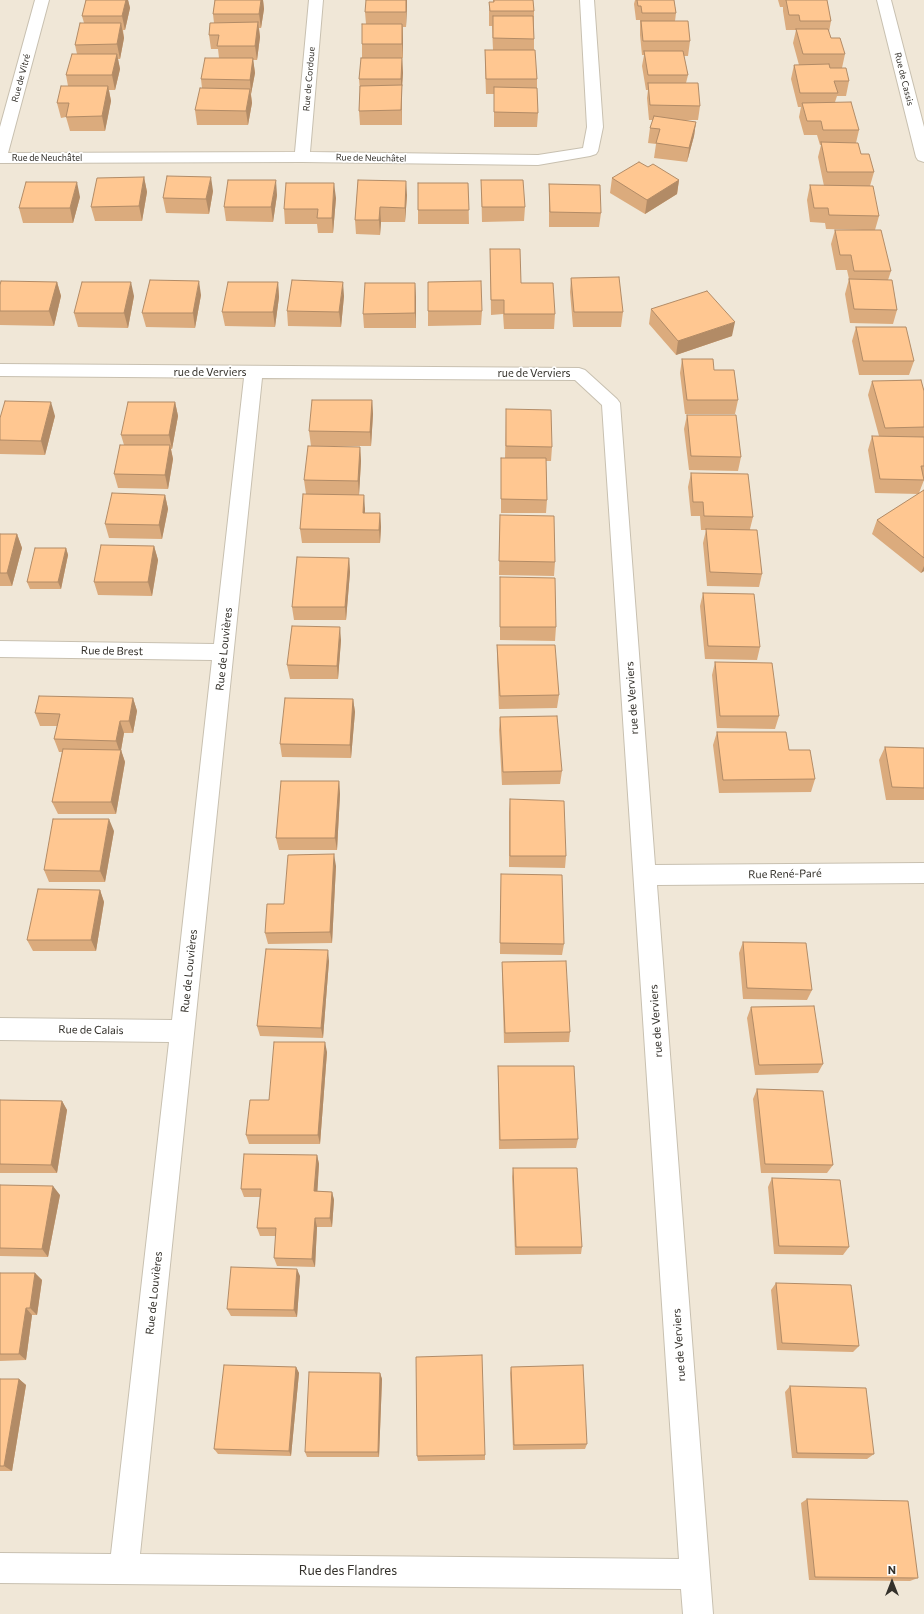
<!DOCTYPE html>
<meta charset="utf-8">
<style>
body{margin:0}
#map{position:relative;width:924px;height:1614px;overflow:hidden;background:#f0e7d7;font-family:Commissioner,sans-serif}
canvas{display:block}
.north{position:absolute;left:872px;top:1562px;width:40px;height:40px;-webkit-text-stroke:3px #fff;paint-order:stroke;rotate:0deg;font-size:11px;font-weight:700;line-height:16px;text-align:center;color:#34312b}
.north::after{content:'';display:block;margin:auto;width:14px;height:18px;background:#34312b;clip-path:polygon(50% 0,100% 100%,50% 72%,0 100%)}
</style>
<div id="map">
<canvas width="924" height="1614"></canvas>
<div class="north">N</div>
</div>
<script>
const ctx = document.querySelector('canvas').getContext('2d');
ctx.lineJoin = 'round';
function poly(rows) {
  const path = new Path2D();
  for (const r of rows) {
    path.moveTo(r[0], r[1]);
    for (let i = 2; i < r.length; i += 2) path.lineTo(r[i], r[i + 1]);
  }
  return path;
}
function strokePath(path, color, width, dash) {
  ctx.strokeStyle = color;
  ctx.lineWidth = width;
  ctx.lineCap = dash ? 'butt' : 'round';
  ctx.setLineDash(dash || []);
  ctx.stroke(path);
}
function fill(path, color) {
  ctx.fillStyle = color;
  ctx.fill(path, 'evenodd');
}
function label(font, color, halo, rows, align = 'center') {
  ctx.font = font + ' Commissioner,sans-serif';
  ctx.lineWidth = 3.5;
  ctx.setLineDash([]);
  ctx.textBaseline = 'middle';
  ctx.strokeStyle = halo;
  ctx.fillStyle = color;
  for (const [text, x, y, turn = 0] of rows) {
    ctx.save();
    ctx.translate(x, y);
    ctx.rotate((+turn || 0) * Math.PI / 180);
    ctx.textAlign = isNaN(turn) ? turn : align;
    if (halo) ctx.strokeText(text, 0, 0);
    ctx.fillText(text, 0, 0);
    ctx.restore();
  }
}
const street = poly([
 [35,0,49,0,8,153,295,152,309,0,323,0,310,152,538,155,583,148,587,127,580,0,594,0,603,127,598,151,596,154,590,156,538,165,302,162,0,163,0,127,35,0],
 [877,0,891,0,924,127,924,162,918,160,916,157,877,0],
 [0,364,579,368,585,370,617,399,620,403,655,865,924,863,924,883,657,885,713,1614,683,1614,681,1589,0,1583,0,1553,111,1554,169,1042,0,1040,0,1018,172,1020,212,660,0,657,0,641,214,644,244,378,0,376,0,364],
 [262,378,575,380,602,405,679,1559,140,1554,262,378]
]);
const wall = poly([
 [86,0,128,0,130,8,125,30,123,30,124,38,120,59,118,59,120,69,115,90,109,90,111,101,105,131,70,131,66,117,61,118,57,103,68,86,66,75,77,54,75,45,84,23,82,16],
 [215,0,263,0,264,9,261,28,259,28,260,37,257,60,253,60,255,73,251,94,252,103,248,125,197,125,195,110,202,88,201,79,219,58,218,49,211,49,209,35,214,23,213,14],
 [493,0,533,0,534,11,534,50,537,79,537,88,538,113,537,127,494,127,494,94,486,94,485,65,485,50,493,50,492,26,489,26,489,2,493,2],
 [635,0,674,0,676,13,675,21,690,41,688,56,684,56,688,75,686,83,700,106,698,120,684,120,696,122,694,136,687,162,654,158,656,144,648,143,650,128,653,120,649,120,647,98,648,90,646,90,642,66,644,55,642,55,640,35,640,20,636,20,634,4],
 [778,0,827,0,831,21,829,32,831,38,845,54,842,68,849,81,846,96,837,96,835,102,859,130,856,143,861,154,874,172,870,186,879,216,875,230,891,271,888,280,897,310,893,324,850,323,845,294,849,279,847,270,836,270,831,244,835,230,863,230,826,229,825,223,810,222,807,200,810,185,824,186,818,157,821,145,820,145,817,135,804,135,799,117,801,107,798,107,791,79,794,65,799,65,793,43,796,30,786,30,783,11,783,7,780,7],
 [407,5,406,27,403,27,403,58,402,58,403,73,402,87,402,125,360,125,359,111,360,92,359,79,362,58,362,44,366,24,365,12],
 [648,167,679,180,677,194,645,214,610,193,612,178],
 [144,177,147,192,142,221,95,221,91,207],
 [358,180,407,195,405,222,381,222,380,235,356,234,355,220],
 [481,180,525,207,524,221,482,222],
 [468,183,469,224,418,224,418,210],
 [549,184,601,213,599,227,549,227],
 [213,191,209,214,166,213,163,198],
 [277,195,273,222,226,221,224,207],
 [80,197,73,223,23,223,19,208],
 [336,198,333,233,318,233,317,224,285,224,284,209],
 [490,249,521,283,555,314,554,329,504,329,503,314,491,315],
 [571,278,623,312,621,327,573,327,570,292],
 [57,282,61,296,54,326,0,325,0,285],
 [278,282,279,297,275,327,225,326,222,312],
 [428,282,482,311,481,325,428,326],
 [415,283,416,328,364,328,363,314],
 [201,295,195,328,146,327,142,313],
 [134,296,128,328,78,327,74,313],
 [344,296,341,327,288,326,287,311],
 [651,309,732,336,676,355,649,324],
 [856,327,914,361,909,375,859,375,852,341],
 [682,359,714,370,738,400,735,414,685,414,680,373],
 [872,381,924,391,924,480,919,493,924,490,924,571,921,573,872,534,877,520,919,494,875,493,868,450,872,436,879,436,868,395],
 [372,400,373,414,371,446,311,446,309,431],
 [175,402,178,416,172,449,171,449,173,459,168,489,118,488,114,474,124,445,121,435],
 [506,409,552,447,551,461,546,461,547,500,546,513,501,513,501,458,505,458],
 [687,415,741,457,738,471,689,470,684,429],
 [55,416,45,455,0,454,0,418],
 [360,447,361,461,359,495,365,509,365,513,380,513,381,527,380,543,302,543,300,529,306,494,304,480],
 [691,473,753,517,750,529,762,574,759,587,707,586,703,543,706,530,701,530,700,516,691,516,688,487],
 [165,495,168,509,162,539,109,538,105,524],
 [500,515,555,562,554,576,499,575],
 [0,534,17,534,22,548,12,586,0,586],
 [154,546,158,560,152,596,98,595,94,582],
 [66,548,68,555,61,589,30,589,27,582],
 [349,558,350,572,346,620,294,620,292,607],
 [500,577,556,627,555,641,500,640],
 [703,593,760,647,757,660,705,659,700,606],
 [341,640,338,679,290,679,287,665],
 [497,645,559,695,557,708,499,709,497,659],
 [715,662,779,716,775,729,717,728,712,675],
 [133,698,137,711,133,733,124,733,121,750,125,762,116,814,58,814,52,802,62,752,59,752,54,739,57,726,40,726,35,713],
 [353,699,355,712,351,758,282,757,280,744],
 [500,717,562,771,560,784,502,785,499,730],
 [717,732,789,750,815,779,811,792,719,793,713,745],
 [885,747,924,748,924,800,886,800,879,760],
 [339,781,340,794,337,850,279,850,276,838],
 [510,799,566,856,565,868,509,867,509,812],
 [114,831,105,882,49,882,44,870],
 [336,866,332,943,268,944,265,933,284,904],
 [501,874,564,944,562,955,500,954],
 [100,890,104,902,96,951,33,951,27,940],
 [743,942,812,990,807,1000,743,999,739,953],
 [329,961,323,1038,260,1036,257,1026],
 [502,962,570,1032,569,1042,504,1043,502,972],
 [751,1007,823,1064,818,1073,755,1075,747,1018],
 [327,1052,320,1144,249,1144,246,1135,269,1100],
 [498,1066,578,1139,576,1148,499,1149,498,1075],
 [757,1089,833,1165,827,1173,761,1173,753,1099],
 [0,1100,62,1101,67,1110,57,1173,0,1173],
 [317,1155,319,1164,317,1191,332,1192,334,1200,332,1227,317,1227,315,1267,277,1266,274,1258,276,1236,260,1236,257,1228,260,1197,244,1197,241,1189],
 [513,1168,582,1247,581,1254,515,1255,512,1177],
 [772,1178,849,1247,843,1255,774,1254,768,1187],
 [0,1185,60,1195,48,1257,0,1256],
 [0,1273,35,1273,42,1280,37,1315,32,1315,26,1360,0,1361],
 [300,1276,297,1317,231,1316,227,1309],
 [776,1283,859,1346,853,1352,777,1350,771,1290],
 [296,1367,299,1373,291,1456,218,1454,214,1449],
 [511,1367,587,1444,585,1449,513,1450,510,1373],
 [380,1373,382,1379,379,1457,307,1457,305,1452],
 [0,1379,19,1379,26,1385,12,1471,0,1471],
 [790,1386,874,1454,867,1459,792,1458,785,1392],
 [485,1455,485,1460,418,1461,417,1456],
 [807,1499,918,1578,910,1581,809,1580,801,1503]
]);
const shadedWall = poly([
 [126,0,128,0,130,8,125,30,122,16],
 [261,0,263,0,264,9,261,28,259,14],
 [406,0,407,0,407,5,406,27],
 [258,22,260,37,257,60,255,46],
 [121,23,124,38,120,59,117,44],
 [402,24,403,39,403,58,402,44],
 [117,54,120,69,115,90,112,75],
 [253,58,255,73,251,94,250,80],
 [402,58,403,73,402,87,402,125,401,79],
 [108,86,111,101,105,131,102,116],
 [250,89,252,103,248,125,246,111],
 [696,122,694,136,687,162,689,148],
 [144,177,147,192,142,221,139,206],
 [211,177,213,191,209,214,206,199],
 [276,180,277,195,273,222,271,207],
 [679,180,677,194,645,214,647,200],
 [406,181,407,195,405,222,405,208],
 [77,182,80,197,73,223,70,208],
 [334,183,336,198,333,233,332,218],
 [380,207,381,222,380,235,379,220],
 [199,281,201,295,195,328,193,313],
 [57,282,61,296,54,326,49,311],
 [131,282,134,296,128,328,124,313],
 [278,282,279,297,275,327,273,312],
 [343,282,344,296,341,327,339,312],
 [415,283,416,297,416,328,415,313],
 [735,322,732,336,676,355,678,341],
 [372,400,373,414,371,446,370,432],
 [51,402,55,416,45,455,41,441],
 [175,402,178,416,172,449,169,435],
 [170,445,173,459,168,489,165,475],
 [360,447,361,461,359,495,358,481],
 [165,495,168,509,162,539,159,525],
 [364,495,365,509,364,527,363,513],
 [380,513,381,527,380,543,379,530],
 [17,534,22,548,12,586,7,573],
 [154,546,158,560,152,596,148,582],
 [66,548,68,555,61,589,58,582],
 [349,558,350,572,346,620,345,607],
 [924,566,924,571,921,573],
 [340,627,341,640,338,679,337,666],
 [133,698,137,711,133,733,129,721],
 [353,699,355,712,351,758,350,745],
 [120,721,124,733,121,750,125,762,116,814,111,802,120,753,116,741],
 [339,781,340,794,337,850,335,838],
 [109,819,114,831,105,882,100,871],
 [334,854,336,866,332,943,330,932],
 [100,890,104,902,96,951,91,940],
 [328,950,329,961,323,1038,321,1028],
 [325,1042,327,1052,320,1144,318,1135],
 [62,1101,67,1110,57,1173,51,1165],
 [317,1155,319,1164,317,1199,314,1191],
 [53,1186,60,1195,48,1257,42,1249],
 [332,1192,334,1200,332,1227,330,1218],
 [315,1218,317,1227,315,1267,312,1259],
 [297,1269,300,1276,297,1317,294,1310],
 [35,1273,42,1280,37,1315,30,1308],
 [26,1308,32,1315,26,1360,19,1354],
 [296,1367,299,1373,291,1456,289,1451],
 [380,1373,382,1379,379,1457,378,1452],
 [19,1379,26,1385,12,1471,4,1466]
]);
const building = poly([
 [86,0,126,0,122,16,82,16,86,0],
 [215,0,261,0,259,14,213,14,215,0],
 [366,0,406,0,406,12,365,12,366,0],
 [494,0,533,0,534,11,490,11,489,2,494,2,494,0],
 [637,0,674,0,676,13,642,13,641,6,638,6,637,0],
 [786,0,827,0,831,21,800,21,799,15,789,15,786,0],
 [493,16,533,16,534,39,493,38,493,16],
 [641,21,688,21,690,41,643,41,641,21],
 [258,22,255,46,217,46,219,35,209,35,210,23,258,22],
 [80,23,121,23,117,44,75,45,80,23],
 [362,24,402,24,402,44,362,44,362,24],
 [796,29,828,29,831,38,840,38,845,54,803,54,796,29],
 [485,50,535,50,537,79,486,79,485,50],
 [644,51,683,51,688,75,648,75,644,51],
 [72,54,117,54,112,75,66,75,72,54],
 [205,58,253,58,250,80,201,79,205,58],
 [361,58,402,58,401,79,359,79,361,58],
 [829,64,830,68,846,68,849,81,834,81,838,93,800,93,794,65,829,64],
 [648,83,698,83,700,106,650,105,648,83],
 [402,85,401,110,359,111,360,86,402,85],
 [61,86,108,86,102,116,66,117,69,103,57,103,61,86],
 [494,87,537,88,538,113,494,112,494,87],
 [200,88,250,89,246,111,195,110,200,88],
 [851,102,859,130,823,130,821,121,807,121,802,103,851,102],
 [654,116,696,122,689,148,656,143,660,129,650,128,654,116],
 [821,142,858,143,861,154,869,154,874,172,827,172,821,142],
 [639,162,648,167,653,164,679,180,647,200,612,178,639,162],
 [167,176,211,177,206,199,163,198,167,176],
 [144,177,139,206,91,207,97,178,144,177],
 [228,180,276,180,271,207,224,207,228,180],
 [358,180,406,181,405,208,380,207,379,220,355,220,358,180],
 [481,180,523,180,525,207,482,207,481,180],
 [26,182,77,182,70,208,19,208,26,182],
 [286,183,334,183,332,218,317,218,318,209,284,209,286,183],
 [418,183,468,183,469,210,418,210,418,183],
 [549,184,600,185,601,213,550,212,549,184],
 [810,185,873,186,879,216,829,215,828,208,814,208,810,185],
 [835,230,881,230,891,271,854,271,851,255,840,255,835,230],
 [490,249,520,249,521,283,553,283,555,314,504,314,504,300,491,300,490,249],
 [619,277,623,312,574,312,571,278,619,277],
 [849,279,892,280,897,310,854,309,849,279],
 [150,280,199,281,193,313,142,313,150,280],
 [292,280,343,282,339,312,287,311,292,280],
 [1,281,57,282,49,311,0,311,0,285,1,281],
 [481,281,482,311,428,311,428,282,481,281],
 [82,282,131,282,124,313,74,313,82,282],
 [228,282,278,282,273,312,222,312,228,282],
 [365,283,415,283,415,313,363,314,365,283],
 [707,291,735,322,678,341,651,309,707,291],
 [856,327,906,327,914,361,863,361,856,327],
 [682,359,713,359,714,370,734,370,738,400,687,400,682,359],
 [921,380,924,391,924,427,885,428,872,381,921,380],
 [312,400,372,400,370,432,309,431,312,400],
 [5,401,51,402,41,441,0,440,0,418,5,401],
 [128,402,175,402,169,435,121,435,128,402],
 [506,409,551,410,552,447,506,446,506,409],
 [687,415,736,415,741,457,691,456,687,415],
 [872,436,924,437,924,466,921,466,924,480,880,479,872,436],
 [120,445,170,445,165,475,114,474,120,445],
 [308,446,360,447,358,481,304,480,308,446],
 [501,458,546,458,547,500,501,499,501,458],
 [691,473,748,474,753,517,704,516,703,502,693,502,691,473],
 [924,490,924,558,877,520,924,490],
 [112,493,165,495,159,525,105,524,112,493],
 [303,494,364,495,363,513,380,513,379,530,300,529,303,494],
 [500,515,554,516,555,562,499,561,500,515],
 [706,529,757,530,762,574,710,572,706,529],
 [0,534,17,534,7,573,0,573,0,534],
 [101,545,154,546,148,582,94,582,101,545],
 [35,548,66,548,58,582,27,582,35,548],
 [297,557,349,558,345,607,292,607,297,557],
 [500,577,555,578,556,627,500,627,500,577],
 [703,593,754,594,760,647,708,646,703,593],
 [292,626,340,627,337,666,287,665,292,626],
 [497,645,555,645,559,695,500,696,497,645],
 [715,662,772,663,779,716,720,716,715,662],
 [39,696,133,698,129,721,120,721,116,741,54,739,60,714,35,713,39,696],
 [285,698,353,699,350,745,280,744,285,698],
 [557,716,562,771,503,772,500,717,557,716],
 [717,732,786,732,789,750,810,750,815,779,723,780,717,732],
 [885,747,924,748,924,788,892,787,885,747],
 [63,749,121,750,111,802,52,802,63,749],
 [281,781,339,781,335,838,276,838,281,781],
 [510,799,564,801,566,856,510,856,510,799],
 [53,819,109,819,100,871,44,870,53,819],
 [334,854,330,932,265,933,267,904,284,904,288,855,334,854],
 [501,874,562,875,564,944,500,943,501,874],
 [38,889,100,890,91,940,27,940,38,889],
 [743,942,806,943,812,990,747,988,743,942],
 [266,949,328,950,321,1028,257,1026,266,949],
 [566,961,570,1032,505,1033,502,962,566,961],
 [814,1006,823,1064,759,1065,751,1007,814,1006],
 [274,1042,325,1042,318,1135,246,1135,250,1100,269,1100,274,1042],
 [498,1066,574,1066,578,1139,500,1140,498,1066],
 [757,1089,823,1091,833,1165,765,1164,757,1089],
 [0,1100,62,1101,51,1165,0,1164,0,1100],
 [244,1154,317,1155,314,1191,332,1192,330,1218,315,1218,312,1259,274,1258,276,1228,257,1228,261,1189,241,1189,244,1154],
 [513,1168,577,1168,582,1247,516,1247,513,1168],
 [772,1178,840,1180,849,1247,779,1246,772,1178],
 [0,1185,53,1186,42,1249,0,1248,0,1185],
 [231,1267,297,1269,294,1310,227,1309,231,1267],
 [0,1273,35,1273,30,1308,26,1308,19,1354,0,1354,0,1273],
 [776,1283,851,1285,859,1346,782,1343,776,1283],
 [482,1355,485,1455,417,1456,416,1357,482,1355],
 [224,1365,296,1367,289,1451,214,1449,224,1365],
 [583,1365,587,1444,514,1445,511,1367,583,1365],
 [309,1372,380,1373,378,1452,305,1452,309,1372],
 [0,1379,19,1379,4,1466,0,1466,0,1379],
 [790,1386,866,1388,874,1454,797,1453,790,1386],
 [807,1499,908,1501,918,1578,815,1577,807,1499]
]);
const farStreetnames = [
 ["Rue de Vitré",21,78,-75],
 ["Rue de Cordoue",309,79,-85],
 ["Rue de Cassis",904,79,76],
 ["Rue de Neuchâtel",47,158],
 ["Rue de Neuchâtel",371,158,1]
];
const streetNames = [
 ["rue de Verviers",210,372],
 ["rue de Verviers",534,373],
 ["Rue de Louvières",224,649,-84],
 ["Rue de Brest",112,651,1],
 ["rue de Verviers",632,698,-94],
 ["Rue René-Paré",785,874,-1],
 ["Rue de Louvières",189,971,-84],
 ["rue de Verviers",656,1021,-94],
 ["Rue de Calais",91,1030,1],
 ["Rue de Louvières",154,1293,-84],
 ["rue de Verviers",679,1345,-94]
];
const nearStreetnames = [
 ["Rue des Flandres",348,1571]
];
strokePath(street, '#c8c0b0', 2);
fill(street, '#fff');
fill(wall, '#dbab7d');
fill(shadedWall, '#b28b66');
fill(building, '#ffc791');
strokePath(building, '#b28b66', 1);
label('9px', '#34312b', '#fff', farStreetnames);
label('11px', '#34312b', '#fff', streetNames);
label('13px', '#34312b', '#fff', nearStreetnames);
</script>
